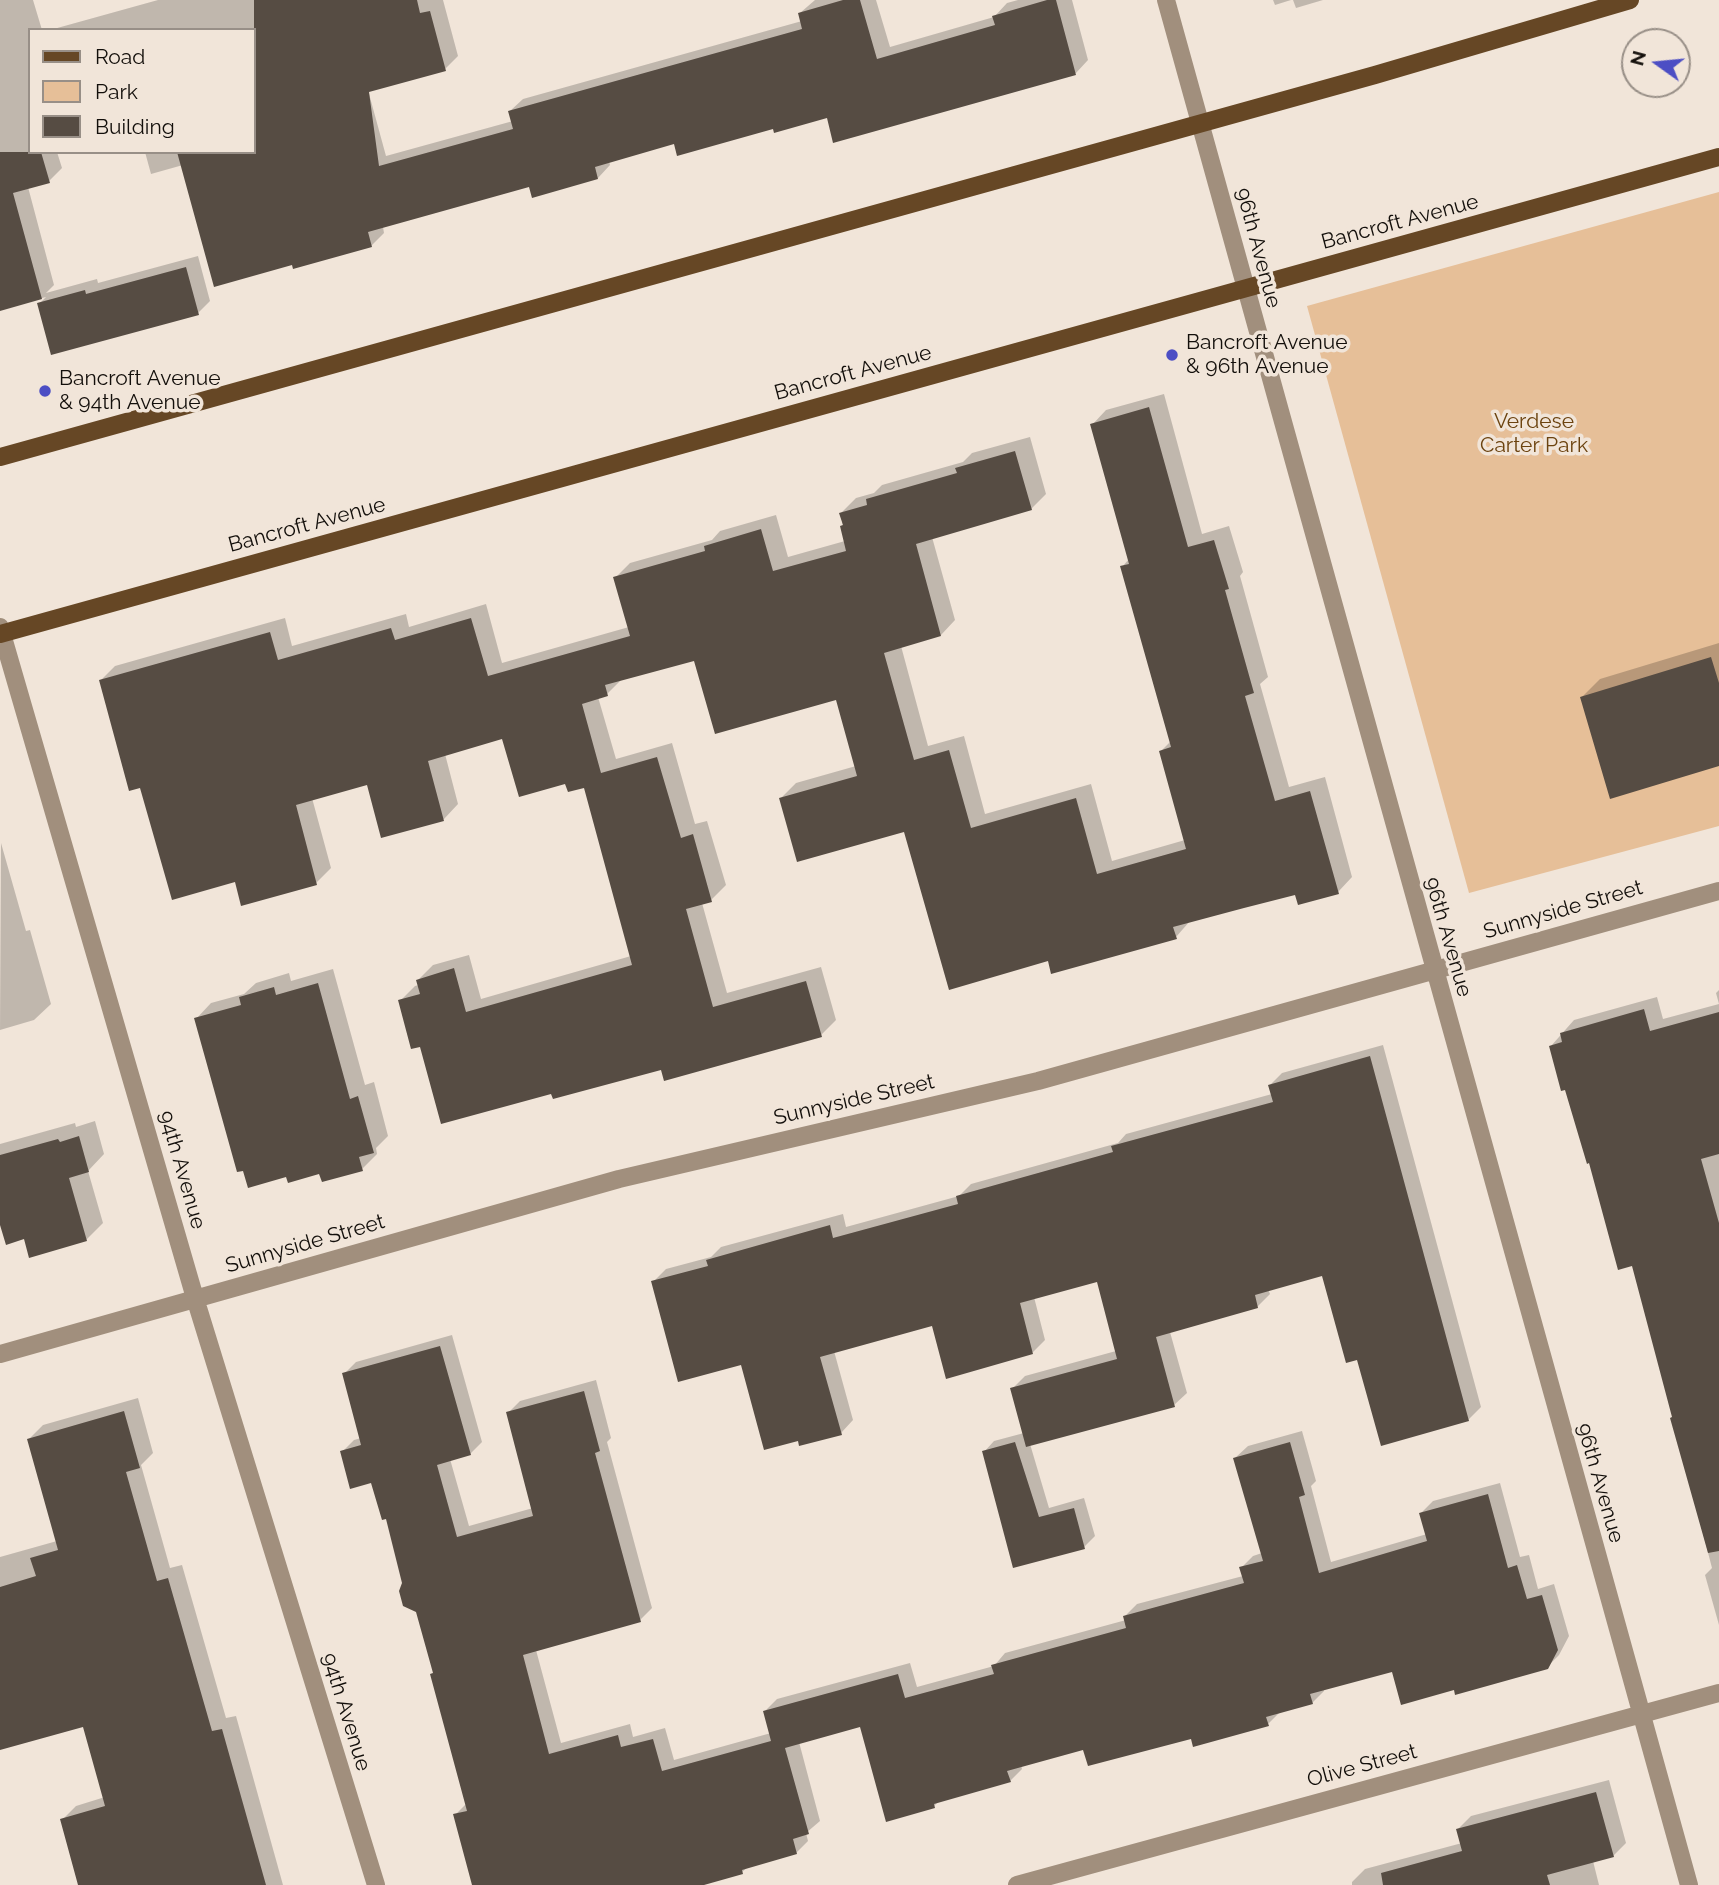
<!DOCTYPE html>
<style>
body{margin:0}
#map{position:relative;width:1719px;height:1885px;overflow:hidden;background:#f1e5d9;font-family:Raleway,sans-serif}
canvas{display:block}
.legend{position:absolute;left:28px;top:28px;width:228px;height:126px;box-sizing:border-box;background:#f1e5d9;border:2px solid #988f87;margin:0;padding:9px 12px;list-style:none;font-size:21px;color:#130f0b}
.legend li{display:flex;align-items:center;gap:14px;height:35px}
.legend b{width:35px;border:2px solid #988f87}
.north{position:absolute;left:1621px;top:28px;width:70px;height:70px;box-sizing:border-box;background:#f1e5d9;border:2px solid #988f87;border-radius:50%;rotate:285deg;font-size:19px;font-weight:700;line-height:28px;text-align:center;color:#130f0b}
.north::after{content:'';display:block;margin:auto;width:24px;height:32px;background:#4c4ec4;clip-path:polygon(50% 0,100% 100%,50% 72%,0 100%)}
</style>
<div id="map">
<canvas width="1719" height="1885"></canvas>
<ul class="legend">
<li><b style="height:9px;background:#664725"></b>Road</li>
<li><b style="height:19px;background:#e6bf98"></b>Park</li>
<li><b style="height:19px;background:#564c43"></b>Building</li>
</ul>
<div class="north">N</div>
</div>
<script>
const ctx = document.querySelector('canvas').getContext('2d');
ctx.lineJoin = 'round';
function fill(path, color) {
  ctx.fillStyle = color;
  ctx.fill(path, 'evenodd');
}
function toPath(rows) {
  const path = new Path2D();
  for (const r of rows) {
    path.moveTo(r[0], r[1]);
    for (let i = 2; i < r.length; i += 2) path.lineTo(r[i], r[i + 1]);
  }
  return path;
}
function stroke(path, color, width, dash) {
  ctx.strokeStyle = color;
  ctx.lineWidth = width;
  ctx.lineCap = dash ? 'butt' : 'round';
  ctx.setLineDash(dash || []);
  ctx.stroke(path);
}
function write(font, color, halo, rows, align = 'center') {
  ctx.font = font + ' Raleway,sans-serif';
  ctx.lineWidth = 7;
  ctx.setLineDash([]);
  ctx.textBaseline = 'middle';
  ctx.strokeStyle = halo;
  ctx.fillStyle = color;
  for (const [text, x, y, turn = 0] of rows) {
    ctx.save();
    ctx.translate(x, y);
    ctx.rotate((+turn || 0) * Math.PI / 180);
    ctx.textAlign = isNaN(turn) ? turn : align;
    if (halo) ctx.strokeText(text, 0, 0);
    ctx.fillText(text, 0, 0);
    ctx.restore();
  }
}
const green = toPath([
 [1719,192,1719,826,1469,893,1307,306]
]);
const shadow = toPath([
 [0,0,33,0,42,30,30,30,30,152,57,152,62,168,49,181,28,187,54,285,46,293,97,279,98,283,198,256,210,301,198,313,39,304,46,297,0,309],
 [158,0,443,0,458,56,445,69,368,90,386,156,513,121,510,111,523,99,802,21,800,13,815,0,876,0,890,47,994,17,1007,3,1018,0,1072,0,1088,60,1076,73,835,141,828,116,774,127,676,142,609,161,610,165,598,178,530,185,383,227,384,233,371,246,183,165,151,174,145,152,254,152,254,30,50,30],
 [1273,0,1291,0,1275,5],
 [1293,0,1323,0,1296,8],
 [1164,394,1202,534,1229,526,1243,572,1240,576,1268,677,1260,684,1289,787,1325,777,1352,877,1338,892,1297,893,1190,921,1176,937,1049,959,906,830,781,798,796,783,856,766,837,698,695,658,622,679,607,694,598,697,616,759,672,743,695,824,707,821,726,885,711,900,702,903,727,993,821,967,836,1020,821,1035,552,1091,421,1044,400,1001,415,986,419,985,418,980,433,965,469,955,481,999,631,956,585,786,567,782,503,737,445,754,458,804,444,819,383,836,368,783,312,798,331,868,316,883,236,880,141,786,100,681,115,666,285,618,292,646,406,614,409,627,486,604,502,663,629,627,615,578,630,563,712,540,720,531,776,515,788,557,845,541,841,513,856,498,874,493,882,485,963,462,972,453,1030,437,1046,494,1031,509,932,537,955,620,941,635,901,646,928,746,964,736,985,814,1091,784,1112,861,1185,840,1161,751,1171,741,1122,567,1129,559,1092,425,1106,410],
 [1719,643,1719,765,1582,697,1600,679],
 [1,843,26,931,30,930,51,1004,34,1020,0,1030],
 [333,969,365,1085,374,1082,388,1136,376,1148,377,1154,362,1169,320,1171,196,1019,211,1003,244,994,256,983,289,973,291,981],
 [1719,990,1719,1625,1705,1575,1712,1568,1633,1264,1591,1161,1551,1046,1574,1020,1657,997,1663,1019,1719,1004,1716,993],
 [1383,1045,1481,1407,1468,1420,1358,1358,1323,1274,1268,1289,1270,1294,1257,1307,1170,1332,1187,1393,1174,1405,1030,1444,1049,1508,1084,1498,1095,1536,1084,1547,1014,1566,984,1452,994,1441,1024,1433,1012,1389,1025,1376,1116,1351,1098,1280,1034,1297,1045,1340,1033,1352,933,1324,834,1351,853,1420,841,1433,742,1362,653,1282,666,1269,711,1257,721,1247,843,1214,846,1227,959,1196,971,1184,1118,1143,1126,1134,1272,1094,1270,1085,1282,1073],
 [95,1121,104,1154,88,1171,103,1223,86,1240,25,1237,0,1221,0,1144,75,1123,76,1127],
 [452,1335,482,1442,470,1454,450,1459,469,1526,533,1508,508,1413,520,1401,596,1380,611,1438,607,1442,652,1608,640,1620,536,1650,561,1743,630,1724,633,1737,665,1728,674,1760,771,1733,765,1711,777,1699,910,1663,917,1687,994,1666,1005,1653,1126,1620,1125,1616,1137,1604,1243,1576,1241,1568,1253,1556,1262,1553,1235,1458,1248,1446,1302,1431,1316,1481,1311,1486,1331,1562,1427,1534,1421,1513,1433,1501,1500,1483,1520,1557,1529,1555,1538,1589,1554,1584,1569,1636,1559,1655,1547,1667,1455,1688,1393,1669,1324,1688,1324,1691,1312,1703,1280,1712,1268,1724,1192,1737,1085,1747,1021,1765,1022,1769,1010,1781,940,1800,934,1806,861,1725,799,1742,820,1821,806,1833,808,1841,796,1853,748,1867,742,1872,698,1885,474,1885,455,1815,467,1803,418,1611,404,1583,388,1517,373,1481,342,1452,354,1440,361,1438,344,1374,356,1362],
 [138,1398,153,1453,141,1465,170,1568,182,1565,226,1718,236,1716,283,1885,80,1885,62,1820,76,1806,105,1797,84,1725,0,1748,0,1557,57,1541,29,1439,43,1425],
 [1609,1780,1626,1843,1613,1856,1593,1861,1599,1885,1352,1885,1352,1882,1365,1869,1462,1843,1458,1829,1471,1816]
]);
const building = toPath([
 [254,0,417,0,420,13,430,11,446,71,369,92,379,166,513,129,508,111,802,29,798,13,843,0,860,0,877,59,995,25,992,16,1047,0,1056,0,1076,75,833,143,827,118,774,133,773,129,677,156,674,144,595,167,598,179,532,198,529,187,368,232,372,247,293,269,292,265,214,287,177,152,254,152],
 [0,152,41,152,50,183,13,193,42,299,0,311],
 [186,267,199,315,51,355,37,303,85,290,86,294],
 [1149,407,1188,547,1214,540,1229,589,1225,590,1254,693,1245,696,1275,801,1310,791,1339,894,1298,905,1295,895,1244,908,1173,927,1177,939,1051,974,1048,961,949,990,904,832,797,862,779,798,857,776,836,700,715,734,694,661,605,685,608,696,582,704,601,773,657,757,681,838,693,834,712,902,686,909,713,1007,806,981,822,1037,664,1081,661,1070,553,1099,551,1094,441,1124,420,1047,411,1049,398,1000,420,994,416,980,454,968,466,1012,632,965,584,788,568,792,565,784,519,797,502,739,428,761,444,821,381,838,367,785,296,805,317,885,241,906,235,882,172,900,140,788,129,791,99,680,270,632,278,660,391,628,395,640,471,618,488,676,630,636,613,577,705,551,704,546,761,529,773,571,846,551,840,526,843,525,839,513,867,505,866,499,957,473,955,468,1015,451,1032,510,916,544,941,636,884,653,914,760,949,750,971,828,1076,798,1097,874,1186,849,1159,751,1171,747,1120,566,1129,564,1090,424],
 [1711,657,1719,683,1719,766,1610,799,1580,697],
 [318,983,350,1099,358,1096,374,1153,359,1157,363,1171,322,1182,319,1174,288,1183,286,1177,248,1188,243,1171,237,1172,194,1018,241,1005,239,997,274,987,276,995],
 [1644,1009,1650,1031,1719,1012,1719,1154,1701,1159,1719,1223,1719,1551,1708,1553,1670,1418,1672,1417,1632,1266,1618,1270,1589,1163,1587,1164,1565,1090,1561,1091,1549,1046,1562,1042,1560,1033],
 [1370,1056,1469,1421,1381,1446,1357,1360,1346,1363,1322,1276,1255,1295,1258,1308,1156,1337,1175,1407,1026,1447,1010,1388,1117,1359,1097,1282,1020,1303,1033,1354,946,1379,932,1326,820,1357,842,1435,799,1446,798,1441,764,1450,741,1365,678,1382,651,1281,708,1266,706,1260,830,1225,833,1238,958,1204,956,1196,1113,1152,1111,1146,1273,1102,1268,1085],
 [79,1136,89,1172,69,1178,87,1241,29,1258,24,1239,6,1245,0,1225,0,1155,58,1139,60,1142],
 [440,1346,471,1455,437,1465,457,1537,533,1516,506,1412,584,1391,600,1451,595,1453,641,1622,523,1655,549,1754,618,1735,621,1747,653,1739,662,1771,771,1741,763,1711,898,1674,905,1698,994,1674,991,1665,1126,1628,1123,1616,1244,1583,1239,1567,1263,1561,1233,1458,1290,1442,1305,1495,1299,1497,1319,1573,1427,1541,1419,1513,1488,1494,1508,1568,1517,1565,1527,1599,1542,1595,1558,1650,1548,1669,1455,1695,1454,1690,1401,1705,1392,1672,1310,1694,1313,1704,1266,1717,1269,1726,1193,1747,1191,1739,1088,1766,1083,1750,1007,1771,1011,1782,934,1804,935,1808,886,1822,860,1727,785,1748,809,1834,793,1839,797,1854,742,1870,743,1874,704,1885,472,1885,453,1814,467,1811,430,1674,433,1673,416,1612,403,1606,399,1591,402,1583,386,1519,382,1520,371,1483,350,1489,340,1451,361,1445,342,1373],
 [124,1411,140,1468,126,1472,157,1581,168,1578,212,1731,222,1729,266,1885,78,1885,60,1819,105,1806,83,1727,0,1750,0,1587,36,1576,30,1558,58,1550,27,1439],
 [1015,1442,1039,1517,1074,1508,1085,1549,1013,1568,982,1451],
 [1596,1792,1614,1857,1547,1875,1550,1885,1383,1885,1381,1873,1462,1851,1456,1829]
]);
const minor = toPath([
 [1166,0,1689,1885],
 [0,627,195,1298,376,1885],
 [0,1354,619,1179,1038,1081,1719,891],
 [1017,1885,1719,1693]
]);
const major = toPath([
 [0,457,1375,75,1630,0],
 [0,634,1719,157]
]);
const markers = [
 [1172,355,7,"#4c4ec4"],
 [45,391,7,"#4c4ec4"]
];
const streetNames = [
 ["Bancroft Avenue",1400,222,-15],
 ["96th Avenue",1258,248,75],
 ["Bancroft Avenue",853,373,-15],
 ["Bancroft Avenue",307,525,-15],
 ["Sunnyside Street",1563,910,-16],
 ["96th Avenue",1448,937,74],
 ["Sunnyside Street",854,1100,-13],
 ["94th Avenue",182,1170,74],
 ["Sunnyside Street",305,1244,-16],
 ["96th Avenue",1600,1483,74],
 ["94th Avenue",346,1712,73],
 ["Olive Street",1362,1766,-15]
];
const poiNames = [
 ["Bancroft Avenue",1186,343],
 ["& 96th Avenue",1186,367],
 ["Bancroft Avenue",59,379],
 ["& 94th Avenue",59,403]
];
const parkNames = [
 ["Verdese",1534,422],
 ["Carter Park",1534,446]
];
fill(green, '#e6bf98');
fill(shadow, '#0003');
fill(building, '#564c43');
stroke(minor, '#a18f7d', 18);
stroke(major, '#664725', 18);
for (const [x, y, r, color] of markers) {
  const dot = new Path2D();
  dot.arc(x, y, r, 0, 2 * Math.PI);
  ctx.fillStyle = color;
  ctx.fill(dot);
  stroke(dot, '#f1e5d9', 2.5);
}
write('21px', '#130f0b', '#f1e5d9', streetNames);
write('21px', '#130f0b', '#f1e5d9', poiNames, 'left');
write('21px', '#6c430f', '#f1e5d9', parkNames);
</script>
